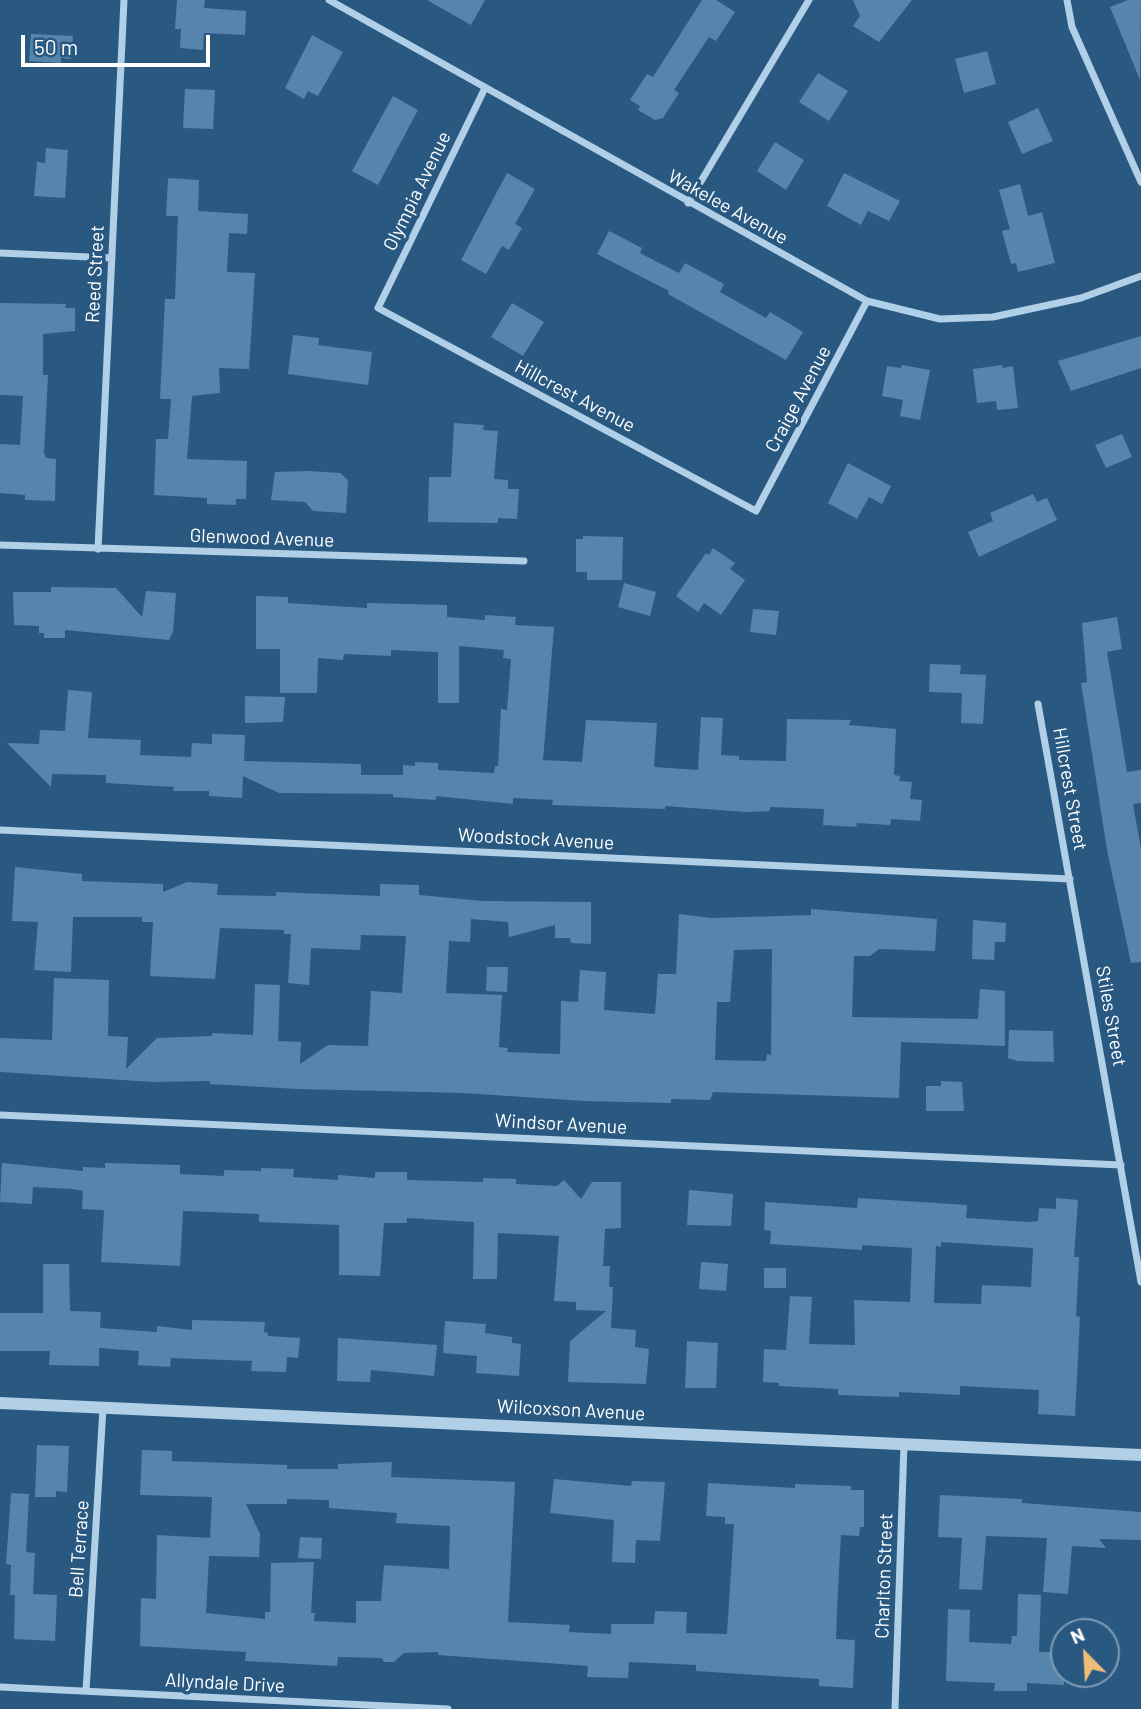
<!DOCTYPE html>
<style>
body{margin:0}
#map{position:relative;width:1141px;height:1709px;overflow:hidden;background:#295981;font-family:Barlow,sans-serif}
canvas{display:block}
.north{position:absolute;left:1050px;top:1618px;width:70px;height:70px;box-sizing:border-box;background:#295981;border:2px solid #7f9bb3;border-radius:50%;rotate:336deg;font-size:19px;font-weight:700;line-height:28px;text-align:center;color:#fff}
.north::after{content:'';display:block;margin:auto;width:24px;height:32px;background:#edbe78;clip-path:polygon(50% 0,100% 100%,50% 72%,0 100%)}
.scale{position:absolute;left:21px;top:35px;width:189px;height:32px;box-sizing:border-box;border:4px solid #fff;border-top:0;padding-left:9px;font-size:21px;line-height:24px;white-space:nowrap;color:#fff;-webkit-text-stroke:5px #295981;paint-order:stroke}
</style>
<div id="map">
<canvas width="1141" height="1709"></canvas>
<div class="north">N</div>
<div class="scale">50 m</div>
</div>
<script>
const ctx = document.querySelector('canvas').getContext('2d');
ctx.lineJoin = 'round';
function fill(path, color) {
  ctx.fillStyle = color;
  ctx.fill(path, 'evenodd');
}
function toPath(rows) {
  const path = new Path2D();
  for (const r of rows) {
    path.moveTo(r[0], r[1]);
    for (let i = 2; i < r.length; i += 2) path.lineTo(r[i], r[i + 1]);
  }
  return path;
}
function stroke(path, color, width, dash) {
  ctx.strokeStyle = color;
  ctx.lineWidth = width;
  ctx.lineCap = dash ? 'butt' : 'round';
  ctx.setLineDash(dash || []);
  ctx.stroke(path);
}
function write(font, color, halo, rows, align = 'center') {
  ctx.font = font + ' Barlow,sans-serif';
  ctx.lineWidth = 7;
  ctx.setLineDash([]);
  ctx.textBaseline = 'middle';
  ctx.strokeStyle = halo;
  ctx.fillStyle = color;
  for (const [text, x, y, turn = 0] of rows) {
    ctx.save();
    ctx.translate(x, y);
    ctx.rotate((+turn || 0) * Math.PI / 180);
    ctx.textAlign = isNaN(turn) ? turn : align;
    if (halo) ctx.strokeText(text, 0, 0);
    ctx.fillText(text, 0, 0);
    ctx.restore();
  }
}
const building = toPath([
 [177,0,205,0,204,8,246,11,245,35,204,33,203,50,180,48,181,29,175,29],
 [427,0,485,0,471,25],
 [702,0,716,0,735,12,716,41,709,37,674,90,679,93,663,118,655,120,638,110,640,106,630,100,647,74,653,77],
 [853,0,912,0,879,42,853,26,860,16],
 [1128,0,1141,0,1140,80,1110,7],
 [31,34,73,36,71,59,61,58,61,63,29,61],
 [312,35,343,52,318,96,308,91,304,99,285,88],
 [987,51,996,84,964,93,955,59],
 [818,73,848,91,829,121,799,102],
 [185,89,215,90,213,129,183,128],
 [393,96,418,110,378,185,352,171],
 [1038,108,1053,141,1022,154,1008,122],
 [775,142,804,160,786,190,757,171],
 [46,148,68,150,65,198,34,196,37,162,45,163],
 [507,173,535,189,515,224,522,228,509,250,502,246,486,274,461,260],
 [844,173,900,201,889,221,868,211,861,225,827,206],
 [168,178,199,180,198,211,248,214,247,234,229,233,227,272,255,273,249,369,219,368,220,393,192,396,187,459,247,461,246,499,236,499,236,505,207,504,207,498,154,495,156,439,168,439,171,399,160,399,165,299,175,299,178,216,166,216],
 [1020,184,1028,216,1042,212,1055,263,1018,272,1016,263,1011,264,1002,231,1010,229,999,190],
 [609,231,642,248,640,253,679,273,685,263,724,284,720,292,766,318,770,312,803,332,786,360,668,294,669,291,597,254],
 [0,303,66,304,65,308,75,308,75,331,43,334,43,375,48,375,44,453,46,458,56,459,55,501,25,500,25,495,0,493,0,444,20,445,23,396,0,395],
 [512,303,544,322,523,356,491,337],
 [293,335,319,338,318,345,372,352,368,385,288,374],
 [1141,336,1141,368,1071,391,1058,361],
 [902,365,930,370,920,420,900,416,903,400,882,396,887,366,901,368],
 [1002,365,1003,368,1013,366,1018,408,997,410,996,401,977,403,973,369],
 [454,423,484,425,483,430,498,431,494,479,508,480,508,489,519,489,517,519,498,518,498,523,428,522,429,477,451,477],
 [1122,434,1132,457,1106,468,1095,445],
 [848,463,891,486,882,504,869,497,857,519,828,503],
 [308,471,340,473,348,480,346,513,313,511,305,502,271,500,275,472],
 [1033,494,1037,502,1047,498,1057,520,979,557,968,532,993,521,990,513],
 [583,536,623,537,622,580,587,580,587,572,576,572,576,539,583,539],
 [713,548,735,563,730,569,745,580,721,615,704,603,698,612,676,596,706,553,709,555],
 [624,583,656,592,650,616,618,607],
 [51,587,116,588,142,617,146,591,176,593,173,632,169,640,65,630,65,638,44,638,44,633,39,633,39,626,14,625,13,592,51,592],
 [256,596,288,597,288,603,367,608,367,603,447,605,447,617,485,620,485,615,516,617,515,625,554,627,543,760,582,762,586,720,657,723,654,767,698,770,701,717,723,718,721,755,739,756,739,760,786,761,787,719,851,720,849,725,896,729,894,775,900,776,899,781,912,782,910,799,922,800,920,821,891,819,890,825,857,823,856,827,823,825,824,809,770,807,770,811,746,812,665,806,665,809,552,805,553,800,513,798,513,804,436,796,436,800,393,797,393,794,279,793,243,776,242,798,209,796,209,791,173,791,174,787,106,783,106,775,52,774,51,787,7,743,39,744,40,730,65,731,68,690,92,692,88,738,141,740,140,755,191,757,192,743,212,744,212,734,245,735,244,761,361,764,361,775,403,775,403,765,415,766,415,762,438,763,438,770,494,773,495,766,498,766,501,709,507,710,511,659,503,658,504,650,459,646,459,703,438,703,438,652,391,650,391,656,344,654,343,660,318,658,317,693,280,693,280,649,256,649],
 [753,609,779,611,776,635,750,632],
 [1117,617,1122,649,1107,652,1127,772,1141,770,1141,803,1133,804,1141,849,1141,962,1131,963,1107,850,1081,683,1087,682,1082,623],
 [930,664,961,665,960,674,986,675,983,724,961,723,962,693,929,692],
 [245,696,285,697,283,722,245,723],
 [15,867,82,874,82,881,163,884,163,892,187,882,218,884,217,895,276,896,276,892,380,896,380,884,419,885,419,895,483,901,591,902,591,944,571,943,570,938,555,938,555,925,509,937,508,922,471,919,470,942,449,941,446,993,502,995,499,1047,508,1048,507,1052,560,1054,561,1001,578,1002,580,970,606,972,604,1010,655,1014,658,974,676,974,679,914,711,918,782,916,811,915,811,909,937,919,935,951,879,949,870,956,854,956,852,1017,978,1019,980,989,1005,991,1005,1046,901,1042,899,1098,713,1092,710,1100,671,1099,671,1103,584,1101,464,1093,298,1089,210,1084,210,1081,153,1082,0,1072,0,1038,52,1040,54,978,109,980,108,1036,128,1037,126,1069,157,1038,212,1036,212,1033,253,1035,255,984,280,985,278,1041,301,1042,300,1064,328,1045,368,1046,371,991,402,993,406,936,361,935,360,950,311,948,309,985,288,983,291,934,284,934,284,930,220,928,215,979,150,976,153,922,142,922,142,917,73,917,71,972,34,970,38,922,12,921],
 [772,949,771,1055,767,1054,766,1061,715,1060,717,1002,730,1002,734,950],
 [973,920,1006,923,1005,942,995,942,994,960,972,959],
 [487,967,508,967,507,992,486,991],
 [1009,1030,1053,1031,1054,1062,1017,1061,1008,1058],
 [941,1081,962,1082,964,1111,926,1111,926,1086,941,1086],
 [2,1163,83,1171,83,1167,105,1168,105,1163,180,1165,180,1174,224,1176,224,1170,261,1171,261,1168,294,1169,293,1177,338,1180,338,1175,375,1178,375,1172,407,1172,407,1180,483,1182,483,1178,516,1179,516,1184,557,1186,564,1180,581,1199,592,1182,621,1182,621,1228,605,1229,603,1266,610,1266,609,1287,613,1287,611,1328,636,1330,635,1347,649,1349,646,1384,568,1382,570,1341,606,1311,576,1310,576,1302,554,1301,559,1236,498,1233,497,1279,473,1279,474,1222,407,1218,407,1223,384,1223,380,1276,339,1275,339,1225,259,1222,259,1214,183,1211,180,1266,101,1262,104,1210,82,1209,83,1191,73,1189,33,1187,32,1204,0,1202],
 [689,1190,733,1194,731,1226,687,1225],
 [858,1198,967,1205,966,1218,1031,1222,1038,1221,1039,1208,1056,1209,1056,1198,1078,1200,1074,1257,1079,1257,1076,1316,1080,1317,1075,1416,1038,1414,1039,1390,960,1386,960,1395,899,1392,899,1397,838,1395,838,1389,779,1386,779,1383,763,1382,764,1349,786,1350,790,1296,812,1297,809,1344,855,1345,854,1300,910,1302,912,1248,862,1245,862,1250,770,1244,771,1231,764,1230,765,1202,857,1208],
 [941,1242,1033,1248,1031,1287,982,1285,981,1304,934,1303,936,1246,941,1247],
 [701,1262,728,1264,726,1291,699,1289],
 [43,1264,69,1264,70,1311,101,1312,100,1328,157,1332,157,1326,192,1330,192,1320,265,1322,264,1332,268,1333,268,1336,300,1338,298,1358,287,1357,286,1372,283,1372,251,1371,252,1361,171,1358,170,1367,138,1365,139,1351,99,1348,99,1366,49,1365,50,1351,0,1351,0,1313,43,1313],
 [764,1268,786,1268,786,1288,764,1288],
 [445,1321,486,1324,485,1333,512,1337,512,1343,521,1344,519,1376,476,1373,477,1356,443,1353],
 [338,1338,437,1345,434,1376,371,1370,370,1382,337,1381],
 [687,1341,718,1343,716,1388,685,1388],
 [37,1445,69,1446,67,1492,56,1491,56,1497,35,1497],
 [142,1450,172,1451,172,1461,287,1465,287,1469,338,1469,338,1464,392,1462,391,1477,515,1482,508,1622,570,1625,569,1632,611,1634,611,1624,654,1624,655,1611,687,1612,686,1633,727,1634,734,1524,725,1524,725,1517,706,1516,708,1483,795,1488,795,1484,851,1486,851,1490,864,1490,864,1527,860,1527,859,1536,841,1535,838,1588,836,1639,855,1640,853,1688,819,1686,819,1679,696,1671,696,1665,629,1662,628,1678,587,1677,588,1666,438,1655,438,1652,404,1653,394,1662,384,1662,382,1658,338,1657,337,1666,245,1661,246,1652,140,1646,141,1598,156,1599,157,1535,210,1538,212,1497,140,1495],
 [287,1499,329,1500,329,1508,397,1513,396,1523,450,1526,449,1569,384,1565,381,1601,356,1601,356,1623,314,1621,315,1613,311,1613,314,1562,271,1563,270,1612,265,1612,265,1619,206,1613,209,1556,259,1557,260,1534,246,1504,287,1504],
 [554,1479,631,1486,632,1481,665,1482,660,1541,636,1540,635,1563,612,1562,614,1520,550,1513],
 [11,1493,29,1494,26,1552,35,1553,33,1594,57,1595,55,1641,14,1639,15,1595,10,1595,11,1565,6,1564],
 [940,1495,1022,1499,1022,1503,1141,1512,1141,1540,1099,1539,1106,1548,1072,1546,1068,1594,1043,1592,1047,1538,986,1536,982,1590,959,1589,962,1538,938,1537],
 [300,1537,322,1538,321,1559,298,1558],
 [1018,1594,1041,1595,1039,1652,1064,1652,1064,1685,1027,1683,1027,1691,994,1691,995,1683,946,1681,948,1609,970,1610,969,1642,1011,1644,1012,1636,1017,1636]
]);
const minor = toPath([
 [329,0,867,301,940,319,993,317,1081,298,1141,276],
 [1067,0,1072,27,1141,182],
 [485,88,378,308,756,511,867,301],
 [688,203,809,0],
 [0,253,112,258],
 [0,545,524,561],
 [98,549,124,0],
 [1038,704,1141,1282],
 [0,830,1070,879],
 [0,1115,1121,1165],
 [0,1687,448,1709],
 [86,1691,103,1408],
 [895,1709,904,1444]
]);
const tertiary = toPath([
 [0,1403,1141,1455]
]);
const streetNames = [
 ["Olympia Avenue",417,191,-64],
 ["Wakelee Avenue",728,207,29],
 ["Reed Street",95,274,-87],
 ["Hillcrest Avenue",575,396,28],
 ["Craige Avenue",798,399,-62],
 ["Glenwood Avenue",262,538,2],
 ["Hillcrest Street",1070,789,80],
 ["Woodstock Avenue",536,839,3],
 ["Stiles Street",1111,1016,80],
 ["Windsor Avenue",561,1124,3],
 ["Wilcoxson Avenue",571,1410,3],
 ["Bell Terrace",79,1549,-86],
 ["Charlton Street",884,1576,-88],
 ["Allyndale Drive",225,1683,3]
];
fill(building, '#5585ac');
stroke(minor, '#b1cfe6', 7);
stroke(tertiary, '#b1cfe6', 12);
write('19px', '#fff', '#295981', streetNames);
</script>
